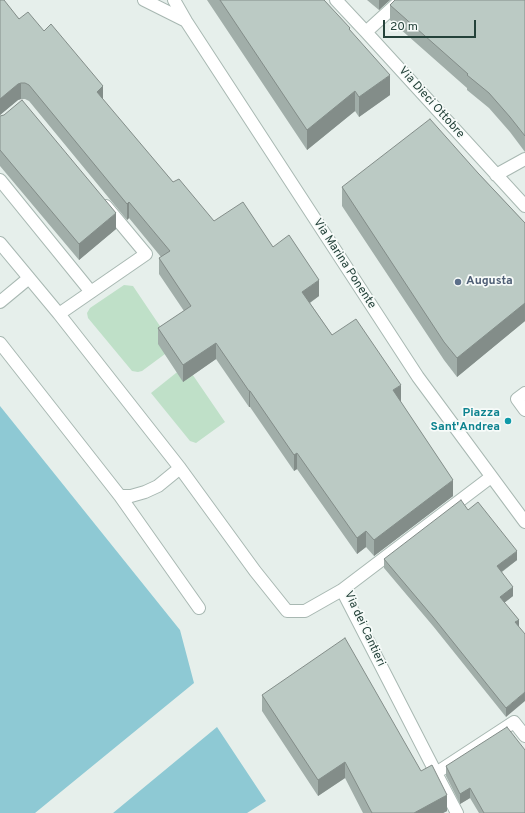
<!DOCTYPE html>
<style>
body{margin:0}
#map{position:relative;width:525px;height:813px;overflow:hidden;background:#e6efeb;font-family:Overpass,sans-serif}
canvas{display:block}
.scale{position:absolute;left:383px;top:20px;width:93px;height:18px;box-sizing:border-box;border:2px solid #24423a;border-top:0;padding-left:5px;font-size:12px;line-height:14px;white-space:nowrap;color:#24423a;-webkit-text-stroke:3px #f7fbf9;paint-order:stroke}
</style>
<div id="map">
<canvas width="525" height="813"></canvas>
<div class="scale">20 m</div>
</div>
<script>
const ctx = document.querySelector('canvas').getContext('2d');
ctx.lineJoin = 'round';
function fill(path, color) {
  ctx.fillStyle = color;
  ctx.fill(path, 'evenodd');
}
function toPath(rows) {
  const path = new Path2D();
  for (const r of rows) {
    path.moveTo(r[0], r[1]);
    for (let i = 2; i < r.length; i += 2) path.lineTo(r[i], r[i + 1]);
  }
  return path;
}
function stroke(path, color, width, dash) {
  ctx.strokeStyle = color;
  ctx.lineWidth = width;
  ctx.lineCap = dash ? 'butt' : 'round';
  ctx.setLineDash(dash || []);
  ctx.stroke(path);
}
function write(font, color, halo, rows, align = 'center') {
  ctx.font = font + ' Overpass,sans-serif';
  ctx.lineWidth = 3.5;
  ctx.setLineDash([]);
  ctx.textBaseline = 'middle';
  ctx.strokeStyle = halo;
  ctx.fillStyle = color;
  for (const [text, x, y, turn = 0] of rows) {
    ctx.save();
    ctx.translate(x, y);
    ctx.rotate((+turn || 0) * Math.PI / 180);
    ctx.textAlign = isNaN(turn) ? turn : align;
    if (halo) ctx.strokeText(text, 0, 0);
    ctx.fillText(text, 0, 0);
    ctx.restore();
  }
}
const green = toPath([
 [124,285,133,286,168,338,169,344,165,354,142,371,138,372,132,371,88,318,87,313,90,308],
 [186,365,225,422,196,443,190,441,151,393]
]);
const water = toPath([
 [0,406,180,630,194,683,35,813,0,813],
 [217,727,266,801,247,813,113,813]
]);
const minor = toPath([
 [144,0,186,21],
 [174,0,186,21,418,377,525,522],
 [336,0,366,32,525,206],
 [366,32,401,0],
 [496,175,525,159],
 [0,180,91,292],
 [0,243,59,314,180,468,255,571,287,611,305,611,342,590],
 [0,302,29,278],
 [59,314,146,254,106,206],
 [0,343,120,496,131,496,145,492,158,486,180,468],
 [525,393,517,399,525,410],
 [120,496,199,608],
 [436,773,514,722,525,736],
 [457,813,436,773,342,590,491,477]
]);
const wall = toPath([
 [0,0,103,100,173,182,214,221,273,247,319,296,310,303,332,335,401,401,400,402,453,496,374,556,366,547,357,554,297,469,294,471,250,407,249,407,216,359,183,382,158,344,158,328,184,311,159,274,159,258,161,257,129,218,127,220,29,101,25,99,21,99,18,100,0,115],
 [207,0,324,0,350,30,390,95,359,117,355,111,307,150],
 [367,0,390,0,379,10],
 [525,0,525,152,510,132,489,108,467,90,467,88,390,20,390,5],
 [0,116,116,229,79,260,0,166],
 [478,173,525,223,525,321,457,377,444,360,342,206,342,187],
 [384,559,517,560,502,572,513,596,504,603,519,620,506,717,433,626,384,568],
 [262,695,421,771,447,811,443,813,363,813,345,778,318,796,262,711],
 [446,766,525,813,479,813,470,798,460,804,446,776]
]);
const shadedWall = toPath([
 [379,0,390,0,379,10],
 [390,75,390,95,359,117,359,97],
 [21,83,21,99,18,100,0,115,0,99,18,84],
 [103,86,103,102,97,92],
 [355,91,355,111,307,150,307,130],
 [129,202,129,218,127,220,127,204],
 [116,213,116,229,79,260,79,244],
 [319,280,319,296,302,308,302,292],
 [525,303,525,321,457,377,457,358],
 [216,343,216,359,183,382,183,365],
 [401,385,401,401,393,407,393,390],
 [249,391,250,391,250,407,249,407],
 [297,453,297,469,294,471,294,455],
 [453,480,453,496,374,556,374,540],
 [366,531,366,547,357,554,357,538],
 [517,551,517,560,497,575,497,566],
 [513,587,513,596,500,606,500,597],
 [519,620,519,629,515,622],
 [525,692,525,701,506,717,506,708],
 [345,762,345,778,318,796,318,780],
 [470,788,470,798,460,804,460,794],
 [447,795,447,811,443,813,414,813]
]);
const building = toPath([
 [0,0,4,0,19,19,28,12,44,31,51,24,103,86,97,92,173,182,179,179,214,221,243,202,273,247,289,235,319,280,302,292,332,335,356,319,401,385,393,390,453,480,374,540,366,531,357,538,297,453,294,455,250,391,249,391,216,343,183,365,158,328,191,306,159,258,170,251,129,202,127,204,29,85,25,83,21,83,18,84,0,99,0,0],
 [220,0,324,0,350,28,349,29,390,75,359,97,355,91,307,130,220,0],
 [395,0,525,0,525,136,510,117,489,93,467,75,468,74,390,5,395,0],
 [22,100,116,213,79,244,0,150,0,116,4,115,22,100],
 [430,119,478,173,525,223,525,303,457,358,444,342,342,187,430,119],
 [461,500,468,510,478,502,517,551,497,566,513,587,500,597,519,620,515,622,525,634,525,692,506,708,433,617,384,559,461,500],
 [345,638,421,771,432,765,447,795,414,813,372,813,345,762,318,780,262,695,345,638],
 [507,727,525,750,525,813,484,813,470,788,460,794,446,766,507,727]
]);
const markers = [
 [458,282,4,"#5c6f8a"],
 [508,421,4,"#0f9aa8"]
];
const streetNames = [
 ["Via Dieci Ottobre",431,103,48],
 ["Via Marina Ponente",344,264,57],
 ["Via dei Cantieri",364,629,65]
];
const serviceNames = [
 ["Augusta",466,282]
];
const cultureNames = [
 ["Piazza",500,414],
 ["Sant'Andrea",500,428]
];
fill(green, '#bfe0c8');
fill(water, '#8ec9d4');
stroke(minor, '#a8b8b2', 14);
stroke(minor, '#fff', 12);
fill(wall, '#a1aea9');
fill(shadedWall, '#838d89');
fill(building, '#bbcac4');
stroke(building, '#838d89', 1);
for (const [x, y, r, color] of markers) {
  const dot = new Path2D();
  dot.arc(x, y, r, 0, 2 * Math.PI);
  ctx.fillStyle = color;
  ctx.fill(dot);
  stroke(dot, '#f7fbf9', 1.5);
}
write('12px', '#24423a', '#f7fbf9', streetNames);
write('bold 12px', '#4e5e75', '#f7fbf9', serviceNames, 'left');
write('bold 12px', '#0d838f', '#f7fbf9', cultureNames, 'right');
</script>
